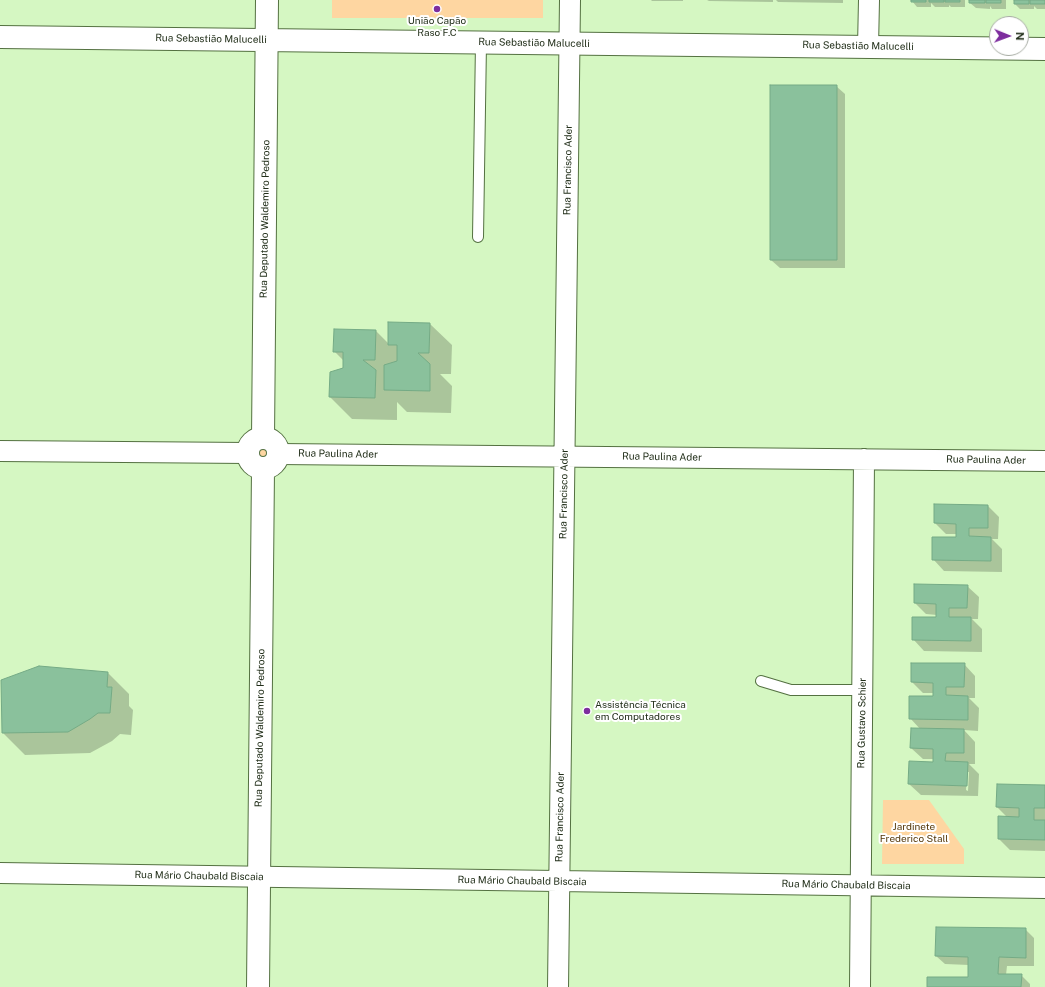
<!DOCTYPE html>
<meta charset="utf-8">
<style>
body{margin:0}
#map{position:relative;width:1045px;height:987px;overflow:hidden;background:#d5f7c2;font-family:"Public Sans",sans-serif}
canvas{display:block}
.north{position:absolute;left:989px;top:16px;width:40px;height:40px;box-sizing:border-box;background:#fff;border:1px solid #a7aca3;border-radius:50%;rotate:91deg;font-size:11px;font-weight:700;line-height:16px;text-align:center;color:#222f1a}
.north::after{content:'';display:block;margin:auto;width:14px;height:18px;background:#7d2d9e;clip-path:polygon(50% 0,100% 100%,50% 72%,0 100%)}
</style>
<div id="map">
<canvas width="1045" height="987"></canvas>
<div class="north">N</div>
</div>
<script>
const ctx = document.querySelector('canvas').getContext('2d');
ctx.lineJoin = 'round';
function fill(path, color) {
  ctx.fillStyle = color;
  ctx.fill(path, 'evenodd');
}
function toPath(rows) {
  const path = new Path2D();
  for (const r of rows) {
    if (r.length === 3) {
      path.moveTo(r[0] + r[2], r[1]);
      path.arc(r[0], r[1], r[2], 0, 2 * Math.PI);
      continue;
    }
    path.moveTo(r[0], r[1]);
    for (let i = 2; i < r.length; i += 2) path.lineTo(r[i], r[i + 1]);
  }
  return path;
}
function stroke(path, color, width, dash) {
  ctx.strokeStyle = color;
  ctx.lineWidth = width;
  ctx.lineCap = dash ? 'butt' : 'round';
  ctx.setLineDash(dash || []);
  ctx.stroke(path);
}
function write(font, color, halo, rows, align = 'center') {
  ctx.font = font + ' "Public Sans",sans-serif';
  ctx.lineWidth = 4;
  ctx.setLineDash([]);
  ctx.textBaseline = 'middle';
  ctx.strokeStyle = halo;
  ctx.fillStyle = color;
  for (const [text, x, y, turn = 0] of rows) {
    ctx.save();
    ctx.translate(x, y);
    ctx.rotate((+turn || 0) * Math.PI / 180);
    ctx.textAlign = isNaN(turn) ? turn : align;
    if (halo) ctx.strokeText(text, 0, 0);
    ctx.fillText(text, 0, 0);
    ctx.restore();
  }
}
const green = toPath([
 [332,0,543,0,543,18,332,18],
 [258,443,270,445,273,448,272,460,270,463,258,464,252,458,253,449,255,446],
 [883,800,929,800,964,849,964,864,882,864]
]);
const shadow = toPath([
 [651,0,683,0,683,1,652,1],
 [707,0,773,0,773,2,709,1],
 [776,0,843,0,843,3,778,2],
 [912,0,965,0,965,7,951,7,949,5,949,7,935,7,931,3,931,7,917,7,912,1],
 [970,0,1006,0,1006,9,992,9,990,6,990,9,976,8,970,3],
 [1015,0,1045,0,1045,9,1037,9,1034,6,1034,9,1020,9,1015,4],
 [836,86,845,94,845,268,780,268,771,260],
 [430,324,452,345,451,374,440,374,452,386,451,413,407,412,397,402,397,420,352,419,330,397,344,368,344,361,334,351,375,330,389,344],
 [988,506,999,517,998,539,992,539,1002,549,1002,572,944,571,933,559,957,538,957,534,946,534,935,523],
 [915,585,967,586,979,597,978,619,972,619,982,629,982,652,924,651,913,639,937,618,937,615,926,614,915,603],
 [964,664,975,676,975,698,969,698,979,708,978,731,964,730,975,742,975,764,969,764,979,774,978,796,921,795,909,784,910,762,934,763,934,759,923,759,911,748,921,730,910,718,934,697,934,693,923,693,912,682],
 [967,772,969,772,968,791,966,790],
 [108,673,129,694,129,706,133,710,131,735,120,734,112,741,90,753,25,755,3,733],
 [1045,786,1045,851,1010,850,999,839,1008,818,997,807],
 [1025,929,1034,938,1034,966,1007,966,1006,975,1021,975,1030,984,1030,987,928,987,969,978,969,965,945,964,936,956]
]);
const building = toPath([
 [911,0,926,0,926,2,911,2,911,0],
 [929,0,944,0,944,2,929,2,929,0],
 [945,0,960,0,960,2,945,2,945,0],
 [969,0,985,0,985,3,969,3,969,0],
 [986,0,1001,0,1001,3,986,3,986,0],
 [1014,0,1029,0,1029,4,1014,4,1014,0],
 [1030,0,1045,0,1045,4,1030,4,1030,0],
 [770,85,837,85,837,260,770,260,770,85],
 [388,322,430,323,429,353,418,353,430,364,430,391,384,390,384,365,397,361,397,345,388,345,388,322],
 [334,329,376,330,375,360,363,360,376,370,375,398,329,397,330,372,343,368,343,352,333,352,334,329],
 [934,504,988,505,988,528,969,528,969,536,991,537,991,561,932,560,932,537,956,537,956,524,934,523,934,504],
 [914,584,968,585,967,608,949,608,949,617,971,617,971,641,912,640,912,617,936,617,936,604,914,603,914,584],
 [911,663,965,663,964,687,946,687,946,695,968,696,968,720,909,719,909,696,933,696,933,683,911,682,911,663],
 [39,666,108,672,107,687,112,687,110,713,98,713,90,719,68,732,2,733,1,680,39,666],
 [911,728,964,729,964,753,946,753,945,761,968,762,967,786,908,784,909,761,933,762,933,749,910,748,911,728],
 [997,784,1045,785,1045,808,1034,808,1034,820,1045,820,1045,840,998,839,998,816,1019,817,1019,808,996,807,997,784],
 [936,927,1026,928,1026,958,999,957,998,974,1022,974,1021,987,927,987,927,977,968,977,968,957,935,956,936,927]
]);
const service = toPath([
 [478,237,481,43],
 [761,681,791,690,862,690]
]);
const minor = toPath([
 [868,47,869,0],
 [0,451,248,453],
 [278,454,1045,461],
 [0,873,1045,888],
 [558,987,570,0],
 [860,987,864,459]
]);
const tertiary = toPath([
 [0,37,1045,49],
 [263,453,15],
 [263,438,267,0],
 [258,987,263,469]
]);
const markers = [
 [437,9,4,"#7d2d9e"],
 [587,711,4,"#7d2d9e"]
];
const poiNames = [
 ["União Capão",437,21],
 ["Raso F.C",437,33],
 ["Assistência Técnica",595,705,"left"],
 ["em Computadores",595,717,"left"]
];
const streetNames = [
 ["Rua Sebastião Malucelli",211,39,1],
 ["Rua Sebastião Malucelli",534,43,1],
 ["Rua Sebastião Malucelli",858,46,1],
 ["Rua Francisco Ader",568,170,-89],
 ["Rua Deputado Waldemiro Pedroso",265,219,-89],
 ["Rua Paulina Ader",338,454,1],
 ["Rua Paulina Ader",662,457,1],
 ["Rua Paulina Ader",986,460,1],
 ["Rua Francisco Ader",564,494,-89],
 ["Rua Gustavo Schier",862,723,-89],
 ["Rua Deputado Waldemiro Pedroso",260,728,-89],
 ["Rua Francisco Ader",560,817,-89],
 ["Rua Mário Chaubald Biscaia",199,876,1],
 ["Rua Mário Chaubald Biscaia",522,881,1],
 ["Rua Mário Chaubald Biscaia",846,885,1]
];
const parkNames = [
 ["Jardinete",914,827],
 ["Frederico Stall",914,839]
];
fill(green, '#fed6a1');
fill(shadow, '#0003');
fill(building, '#8ac19c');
stroke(building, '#74aa85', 1);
stroke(service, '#547141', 12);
stroke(minor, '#547141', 22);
stroke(tertiary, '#547141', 24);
stroke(service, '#fff', 10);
stroke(minor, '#fff', 20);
stroke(tertiary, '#fff', 22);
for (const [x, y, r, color] of markers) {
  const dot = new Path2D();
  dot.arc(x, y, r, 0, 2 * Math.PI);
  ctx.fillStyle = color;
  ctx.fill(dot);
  stroke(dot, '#fff', 1.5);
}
write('10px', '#222f1a', '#fff', poiNames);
write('10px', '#222f1a', '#fff', streetNames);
write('10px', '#55390b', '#fff', parkNames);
</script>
